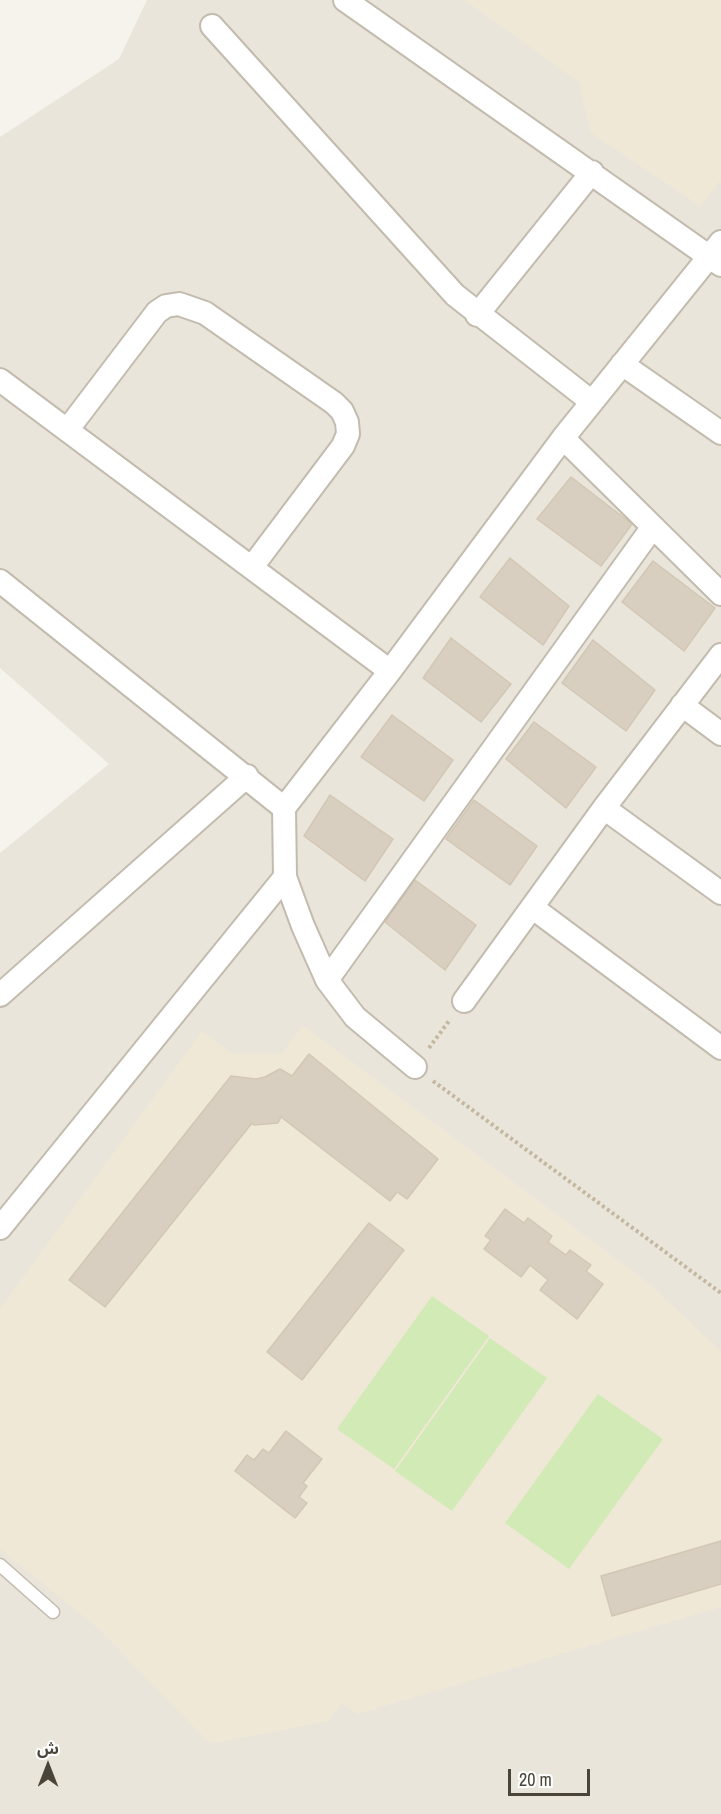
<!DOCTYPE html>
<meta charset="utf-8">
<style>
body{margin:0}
#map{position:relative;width:721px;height:1814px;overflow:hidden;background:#f6f3ec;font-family:"Archivo Narrow","Noto Sans Arabic",sans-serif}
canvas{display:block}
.north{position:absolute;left:18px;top:1736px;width:60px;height:60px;-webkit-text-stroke:4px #fff;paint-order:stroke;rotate:0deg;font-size:16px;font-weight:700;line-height:24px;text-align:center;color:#4b4439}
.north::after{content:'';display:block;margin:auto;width:21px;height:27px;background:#4b4439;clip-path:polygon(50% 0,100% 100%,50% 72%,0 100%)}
.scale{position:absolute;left:508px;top:1769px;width:82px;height:27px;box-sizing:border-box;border:3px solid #4b4439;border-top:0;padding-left:8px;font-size:18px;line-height:21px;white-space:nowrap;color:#4b4439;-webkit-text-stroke:4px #fff;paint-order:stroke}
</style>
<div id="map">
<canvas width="721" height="1814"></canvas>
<div class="north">ش</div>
<div class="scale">20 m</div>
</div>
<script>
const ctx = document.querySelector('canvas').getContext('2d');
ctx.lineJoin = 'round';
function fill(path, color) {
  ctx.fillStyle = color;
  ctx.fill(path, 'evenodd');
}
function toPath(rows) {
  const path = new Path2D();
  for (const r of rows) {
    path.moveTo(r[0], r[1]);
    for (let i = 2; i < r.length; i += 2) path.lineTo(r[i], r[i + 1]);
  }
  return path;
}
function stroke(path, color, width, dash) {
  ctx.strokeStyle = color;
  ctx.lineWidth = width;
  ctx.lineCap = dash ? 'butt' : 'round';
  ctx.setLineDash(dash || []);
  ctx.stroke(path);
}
const residential = toPath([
 [147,0,721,0,721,1814,0,1814,0,853,109,764,0,668,0,137,119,59]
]);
const education = toPath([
 [464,0,721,0,721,180,700,206,591,133,579,82],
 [303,1025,650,1284,721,1351,721,1607,357,1714,342,1703,328,1721,210,1744,99,1629,0,1549,0,1309,202,1031,233,1054,282,1053]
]);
const green = toPath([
 [432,1296,489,1336,394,1469,337,1429],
 [490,1338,547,1378,452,1511,395,1471],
 [598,1394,663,1439,569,1569,505,1523]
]);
const building = toPath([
 [571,477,632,524,601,566,537,519,571,477],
 [510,558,569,606,543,645,480,597,510,558],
 [653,561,715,608,684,651,622,602,653,561],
 [451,638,511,684,481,722,423,678,451,638],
 [593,640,655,690,626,731,562,683,593,640],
 [392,715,453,760,424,801,361,757,392,715],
 [534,722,596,767,566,808,506,759,534,722],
 [330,795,393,839,365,881,304,836,330,795],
 [474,800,537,846,510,885,446,839,474,800],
 [415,880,476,925,445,970,385,922,415,880],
 [309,1054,438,1159,407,1199,397,1192,390,1201,281,1117,278,1123,254,1125,252,1123,105,1307,69,1280,231,1076,256,1079,265,1077,280,1069,292,1076,309,1054],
 [505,1209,524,1223,528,1218,552,1236,548,1242,566,1255,570,1250,591,1265,586,1271,603,1284,577,1319,540,1290,548,1280,530,1265,521,1277,484,1249,491,1240,485,1236,505,1209],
 [369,1223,404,1250,302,1380,267,1352,369,1223],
 [286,1431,322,1459,303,1483,307,1486,299,1497,307,1503,295,1518,235,1471,247,1455,254,1460,263,1449,269,1453,286,1431],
 [721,1541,721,1584,612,1616,601,1576,721,1541]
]);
const path = toPath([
 [429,1048,449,1021],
 [433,1081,721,1293]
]);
const lane = toPath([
 [0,1565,53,1612]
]);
const street = toPath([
 [345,0,721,265],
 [212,26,455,295,592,402],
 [477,315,592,172],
 [622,364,721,433],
 [0,380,390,671],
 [68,429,157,312,166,306,179,304,205,313,334,403,342,411,347,422,348,434,343,446,252,567],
 [563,438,721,594],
 [0,581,284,808],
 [682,705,721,734],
 [604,808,721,893],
 [533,908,721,1048],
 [327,980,652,528],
 [0,995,247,776],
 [464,1001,604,808,721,655],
 [415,1067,355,1017,327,980,303,926,285,877,284,808,390,671,563,438,721,242],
 [0,1228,285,877]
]);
fill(residential, '#eae5da');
fill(education, '#efe8d6');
fill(green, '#d2eab5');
fill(building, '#d8cfc1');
stroke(building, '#d3c7b4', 1.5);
stroke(lane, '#c2bbae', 15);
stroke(street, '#c2bbae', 26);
stroke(path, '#c4b79f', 4, [3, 3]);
stroke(lane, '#fff', 12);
stroke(street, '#fff', 22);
</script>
